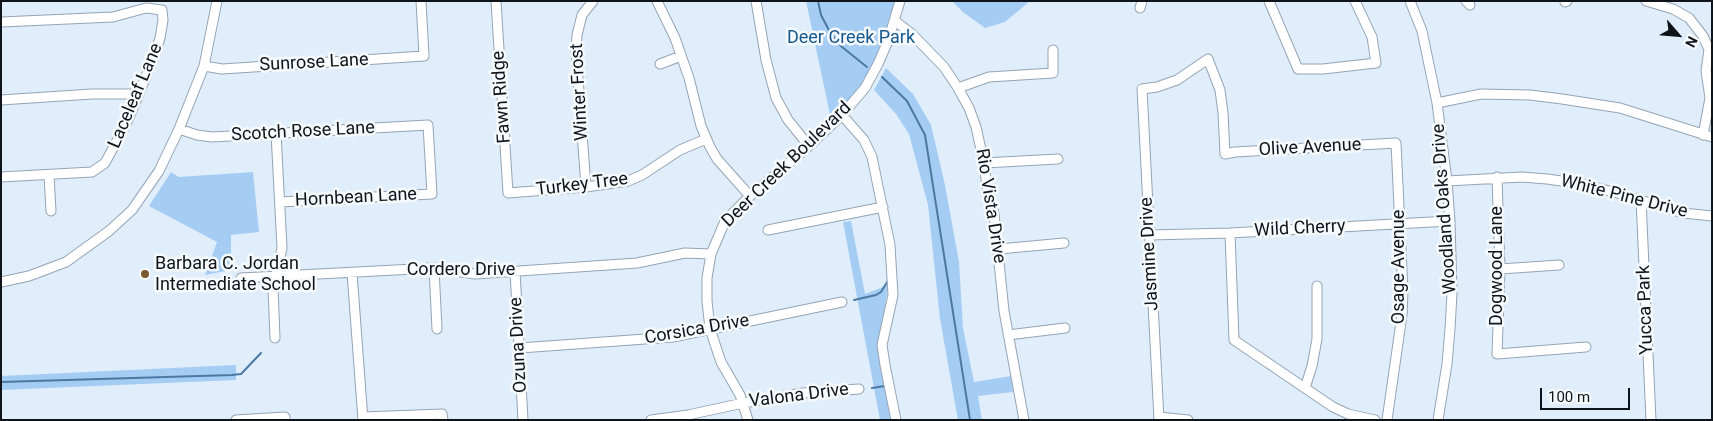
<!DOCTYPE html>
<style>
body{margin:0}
#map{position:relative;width:1713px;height:421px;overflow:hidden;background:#e0eefc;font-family:Roboto,sans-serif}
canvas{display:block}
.frame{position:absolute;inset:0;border:2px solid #0e1419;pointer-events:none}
.north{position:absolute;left:1653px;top:10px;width:50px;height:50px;-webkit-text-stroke:4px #f6fafd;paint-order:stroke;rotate:117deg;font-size:14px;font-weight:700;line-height:20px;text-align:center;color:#0e1419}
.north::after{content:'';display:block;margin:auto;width:18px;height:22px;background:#0e1419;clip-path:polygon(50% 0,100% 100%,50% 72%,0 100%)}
.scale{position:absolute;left:1540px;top:388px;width:90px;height:22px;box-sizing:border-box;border:2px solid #0e1419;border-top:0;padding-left:6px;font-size:15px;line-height:18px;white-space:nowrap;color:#0e1419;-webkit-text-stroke:4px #f6fafd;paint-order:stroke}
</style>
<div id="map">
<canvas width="1713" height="421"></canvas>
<div class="frame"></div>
<div class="north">N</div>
<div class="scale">100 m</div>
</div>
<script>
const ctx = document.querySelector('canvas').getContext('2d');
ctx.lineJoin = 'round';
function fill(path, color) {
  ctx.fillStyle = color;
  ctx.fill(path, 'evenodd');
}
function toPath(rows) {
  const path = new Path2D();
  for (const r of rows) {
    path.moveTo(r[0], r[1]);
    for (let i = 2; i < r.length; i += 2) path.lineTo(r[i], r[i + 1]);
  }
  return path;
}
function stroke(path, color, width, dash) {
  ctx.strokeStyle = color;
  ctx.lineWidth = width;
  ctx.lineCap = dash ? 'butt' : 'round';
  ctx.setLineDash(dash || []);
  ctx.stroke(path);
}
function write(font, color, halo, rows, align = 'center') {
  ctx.font = font + ' Roboto,sans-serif';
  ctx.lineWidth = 5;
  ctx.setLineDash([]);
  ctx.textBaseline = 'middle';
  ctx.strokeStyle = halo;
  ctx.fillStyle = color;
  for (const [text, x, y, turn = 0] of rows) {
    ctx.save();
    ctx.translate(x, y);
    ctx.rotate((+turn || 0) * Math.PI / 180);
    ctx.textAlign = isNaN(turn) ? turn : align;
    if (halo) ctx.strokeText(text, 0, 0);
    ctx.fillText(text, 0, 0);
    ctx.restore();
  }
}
const green = toPath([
 [806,1,900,1,878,64,832,124],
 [952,1,1030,1,1005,22,985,28,964,13],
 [886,68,913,94,931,125,945,185,959,262,963,328,974,382,1011,376,1013,392,978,396,982,420,958,420,940,319,928,205,909,134,896,114,874,90],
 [171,172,179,177,253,172,259,232,231,235,231,270,205,275,217,242,149,206],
 [851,221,865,294,888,285,879,351,894,420,880,420,843,222],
 [236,365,236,380,1,390,1,376]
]);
const stream = toPath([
 [818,1,821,15,831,34,842,47,867,67],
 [882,77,907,101,925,135,970,420],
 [854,300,876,295,881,292,889,279],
 [1,382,232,375,241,374,261,353],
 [872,388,885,386]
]);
const minor = toPath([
 [496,1,508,193,586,187,628,181,642,175,680,150,706,139],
 [657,1,675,38,689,78,701,126,710,147,717,159,750,196],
 [756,1,766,60,776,98,788,120,809,146],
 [1269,1,1298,69,1323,69,1376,63,1372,37,1355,1],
 [1410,1,1422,31,1437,103,1447,181,1450,221,1452,293,1450,329,1447,364,1438,420],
 [1466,1,1470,5],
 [1646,1,1673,9,1689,18,1703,36,1706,43,1709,49,1706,71,1710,98,1703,135],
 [1565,2,1567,1],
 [1140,8,1142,1],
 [895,21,912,34,944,67,958,88,969,108,976,127,984,163,987,187,994,214,1004,311,1024,420],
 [1,22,113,17,146,8,162,10,163,20,160,38,154,57,128,120,105,163,92,172,1,177],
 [660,64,681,56],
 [204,66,222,69,424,56,421,1],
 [958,88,989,77,1053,73,1053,50],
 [1,100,92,94,138,94],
 [1437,103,1481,94,1530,95,1562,99,1620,108,1712,137],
 [842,115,864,140,872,157,890,245,893,295,882,345,885,365,896,420],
 [179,129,197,135,212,137,428,125,432,194,280,202],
 [984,163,1058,159],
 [49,175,51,211],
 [1497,177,1500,269,1497,354,1586,347],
 [1447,181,1522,177,1547,179,1582,184,1617,193,1683,213,1712,216],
 [586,187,576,51,577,35,582,15,593,1],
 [1641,200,1651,420],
 [768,230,883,207],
 [1230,233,1234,340,1333,407,1348,414,1375,420],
 [1149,235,1230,233,1450,221],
 [999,249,1064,243],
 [434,268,437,329],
 [1500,269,1559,265],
 [515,271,523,420],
 [352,273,363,420],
 [241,278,434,268,475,274,637,263,685,253,711,254],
 [1,282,29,276,66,262,109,231,132,210,159,171,179,129,204,66,217,1],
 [1008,335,1065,328],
 [275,338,273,288,282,248,276,133],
 [520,348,673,337,842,302],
 [1305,388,1312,366,1317,339,1317,286],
 [363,417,442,414,443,420],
 [1159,417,1188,420],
 [236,420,285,417,285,420],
 [651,420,688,415,743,403,803,393,859,389],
 [748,420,740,395,721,362,710,329,707,301,707,278,711,254,725,221,750,196,809,146,842,115,865,88,878,64,888,41,900,1],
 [1159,420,1142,89,1157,87,1177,80,1208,59,1220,90,1223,113,1225,154,1235,152,1396,143,1403,292,1402,315,1387,420]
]);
const markers = [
 [145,274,5,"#7a5830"]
];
const parkNames = [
 ["Deer Creek Park",851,38]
];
const streetNames = [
 ["Sunrose Lane",314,63,-3],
 ["Winter Frost",580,92,-93],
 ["Laceleaf Lane",136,96,-67],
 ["Fawn Ridge",502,97,-94],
 ["Scotch Rose Lane",303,132,-3],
 ["Olive Avenue",1310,148,-3],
 ["Deer Creek Boulevard",787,165,-44],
 ["Turkey Tree",582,185,-7],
 ["White Pine Drive",1624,197,14],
 ["Hornbean Lane",356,198,-3],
 ["Rio Vista Drive",990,206,81],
 ["Woodland Oaks Drive",1445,209,-94],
 ["Wild Cherry",1300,229,-3],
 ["Jasmine Drive",1150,254,-93],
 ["Dogwood Lane",1497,266,-90],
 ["Osage Avenue",1399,267,-90],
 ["Cordero Drive",461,270],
 ["Yucca Park",1646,310,-92],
 ["Corsica Drive",697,330,-10],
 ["Ozuna Drive",519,345,-93],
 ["Valona Drive",799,396,-7]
];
const poiNames = [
 ["Barbara C. Jordan",155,264],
 ["Intermediate School",155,285]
];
fill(green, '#a5cdf4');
stroke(stream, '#4c79a4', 2);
stroke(minor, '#94a4b4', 11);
stroke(minor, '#fff', 9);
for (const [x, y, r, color] of markers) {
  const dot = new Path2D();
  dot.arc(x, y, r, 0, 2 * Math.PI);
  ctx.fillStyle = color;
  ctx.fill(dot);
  stroke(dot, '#f6fafd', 2);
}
write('18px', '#16598f', '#f6fafd', parkNames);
write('18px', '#0e1419', '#f6fafd', streetNames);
write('18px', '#0e1419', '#f6fafd', poiNames, 'left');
</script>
